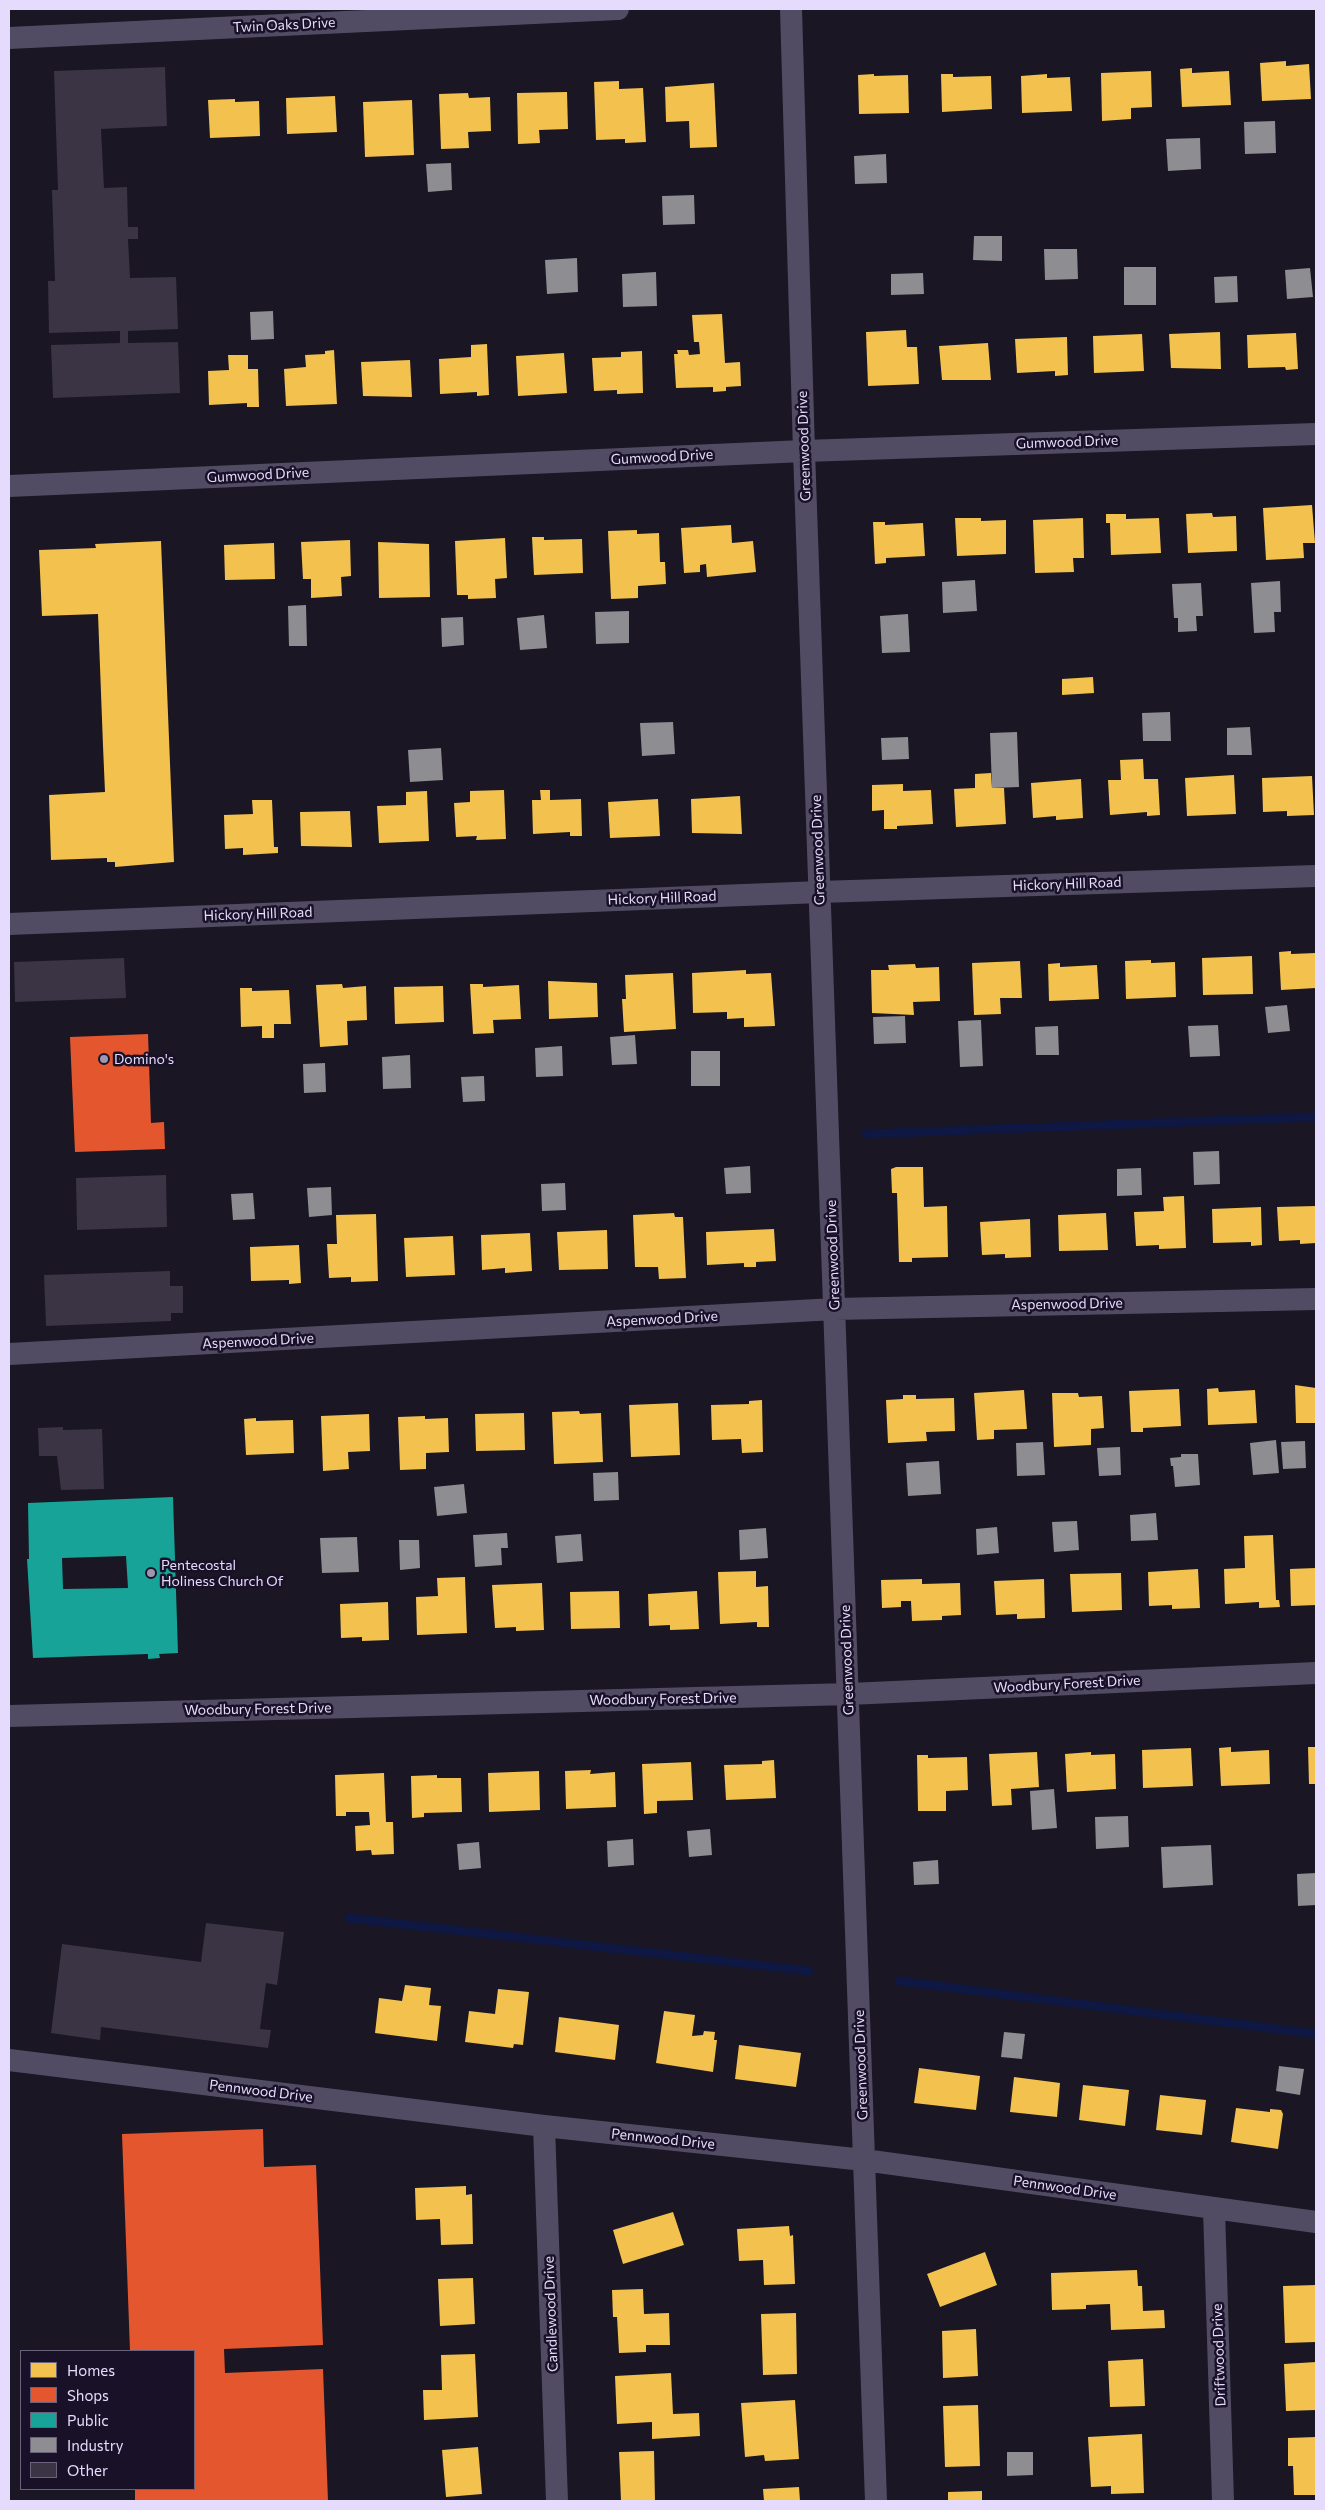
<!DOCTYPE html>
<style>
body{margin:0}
#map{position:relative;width:1325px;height:2510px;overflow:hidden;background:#1a1623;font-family:Commissioner,sans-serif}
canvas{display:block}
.frame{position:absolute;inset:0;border:10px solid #e5dbfd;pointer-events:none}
.legend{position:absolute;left:20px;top:2350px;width:175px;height:140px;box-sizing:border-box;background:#191128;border:1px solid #6b627d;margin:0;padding:6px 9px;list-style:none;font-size:15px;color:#e5dbfd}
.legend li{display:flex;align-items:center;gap:10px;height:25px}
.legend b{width:25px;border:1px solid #6b627d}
</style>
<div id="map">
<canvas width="1325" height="2510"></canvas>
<div class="frame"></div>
<ul class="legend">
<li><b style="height:14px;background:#f2c14e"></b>Homes</li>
<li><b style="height:14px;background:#e4572e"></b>Shops</li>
<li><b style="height:14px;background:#17a398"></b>Public</li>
<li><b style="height:14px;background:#8d8d92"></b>Industry</li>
<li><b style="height:14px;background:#3a3444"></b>Other</li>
</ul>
</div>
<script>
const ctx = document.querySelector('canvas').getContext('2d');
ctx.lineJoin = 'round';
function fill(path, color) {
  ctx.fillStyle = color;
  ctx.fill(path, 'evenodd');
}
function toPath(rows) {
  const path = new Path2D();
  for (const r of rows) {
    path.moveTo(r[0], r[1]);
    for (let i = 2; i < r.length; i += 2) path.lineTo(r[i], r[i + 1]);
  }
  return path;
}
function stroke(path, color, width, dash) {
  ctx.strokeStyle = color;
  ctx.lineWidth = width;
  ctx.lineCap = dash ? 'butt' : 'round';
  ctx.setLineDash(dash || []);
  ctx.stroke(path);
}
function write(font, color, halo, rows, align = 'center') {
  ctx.font = font + ' Commissioner,sans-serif';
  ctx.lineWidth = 5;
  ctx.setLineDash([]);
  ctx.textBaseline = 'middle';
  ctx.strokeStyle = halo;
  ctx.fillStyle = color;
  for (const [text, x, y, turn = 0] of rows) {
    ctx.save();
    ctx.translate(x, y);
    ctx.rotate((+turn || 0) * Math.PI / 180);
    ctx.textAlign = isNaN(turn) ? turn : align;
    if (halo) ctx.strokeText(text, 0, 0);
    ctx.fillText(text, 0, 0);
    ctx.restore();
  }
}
const homes = toPath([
 [1286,61,1286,66,1309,64,1311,99,1262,101,1260,63],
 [1192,68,1192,73,1229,71,1231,105,1182,107,1180,69],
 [1151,71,1152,107,1131,108,1131,119,1102,121,1101,73],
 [874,74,874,76,908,75,909,113,859,114,858,75],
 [941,74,953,74,953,77,991,76,992,109,942,112],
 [1047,74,1047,78,1070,77,1072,111,1022,113,1021,76],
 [619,81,619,89,643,88,646,142,625,143,625,139,596,140,594,82],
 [714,83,717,147,690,148,689,121,666,122,665,87],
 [567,92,568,129,539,130,540,143,518,144,517,93],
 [468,93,469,98,490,97,491,131,468,132,469,148,441,149,439,94],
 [335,96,337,132,287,134,286,98],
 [235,99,235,102,259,101,260,136,210,138,208,100],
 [412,100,414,155,365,157,363,102],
 [722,314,725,363,740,362,741,386,726,387,726,391,713,392,713,387,676,388,674,354,678,354,677,350,688,350,689,355,700,354,699,342,694,342,692,315],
 [906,330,907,347,917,347,919,384,868,386,866,332],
 [1220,332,1221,369,1171,368,1169,334],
 [1296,333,1298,369,1286,370,1285,367,1248,368,1247,335],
 [1142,334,1144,371,1094,373,1093,336],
 [1067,337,1068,375,1055,376,1055,371,1017,373,1015,339],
 [988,343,991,380,942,380,939,346],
 [487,344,489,395,477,396,477,392,440,394,439,359,471,357,471,345],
 [334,350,337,404,286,406,284,369,306,367,305,355,325,354,325,351],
 [642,351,643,393,617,394,617,390,594,391,592,358,621,357,621,352],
 [564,353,567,393,518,396,516,356],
 [228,355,248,355,248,369,258,369,259,407,247,407,247,403,209,405,208,371,229,370],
 [410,360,412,397,363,396,361,362],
 [1312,505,1315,543,1303,543,1304,558,1266,560,1263,508],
 [1212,513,1213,517,1236,516,1237,551,1188,553,1186,514],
 [1106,514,1126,514,1126,519,1159,518,1161,553,1111,555,1110,523,1106,523],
 [955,518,981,518,981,521,1006,520,1006,554,957,556],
 [1083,518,1084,558,1073,558,1074,572,1035,573,1033,520],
 [873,522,885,522,885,525,923,523,925,556,886,558,886,563,875,564],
 [731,525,732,543,753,541,756,572,707,577,706,564,700,565,700,572,684,573,681,528],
 [637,530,637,534,659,533,660,562,665,562,666,584,638,586,638,598,611,599,608,531],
 [532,537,544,537,544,540,582,539,583,573,534,575],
 [505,538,507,578,495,579,496,598,468,599,468,595,457,595,455,541],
 [350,540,351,576,341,577,342,596,311,598,311,579,303,579,301,542],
 [161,541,174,862,115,867,115,862,107,862,107,858,51,860,49,795,105,792,103,746,98,614,42,616,39,550,96,548,95,544],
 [378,542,429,544,430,597,379,598],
 [274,543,275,579,225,580,224,545],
 [1093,677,1094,693,1062,695,1062,679],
 [1143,759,1144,779,1158,779,1160,815,1147,816,1147,812,1110,815,1108,780,1121,780,1120,760],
 [991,773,992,788,1004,788,1006,824,956,827,954,789,975,788,975,774],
 [1234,775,1236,814,1187,816,1185,778],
 [1312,776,1314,815,1287,816,1287,811,1263,812,1262,778],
 [1081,779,1083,818,1056,820,1056,816,1033,818,1031,783],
 [903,784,903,791,931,790,933,824,897,826,897,829,884,829,884,810,872,811,872,785],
 [504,790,506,839,476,840,477,836,456,837,454,803,470,802,470,791],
 [540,790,550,790,550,800,581,799,582,836,570,836,570,832,533,834,532,800,541,800],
 [427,791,429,841,379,843,377,806,406,805,406,792],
 [740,796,742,834,692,833,691,799],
 [658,799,660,836,610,838,608,802],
 [252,800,272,800,274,847,278,847,278,853,243,855,243,848,225,849,224,815,253,814],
 [350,811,352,847,301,846,300,812],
 [1291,951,1291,954,1316,953,1316,988,1281,990,1279,952],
 [1252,956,1253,994,1203,995,1202,958],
 [1151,960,1151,963,1175,962,1176,997,1126,999,1125,961],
 [1020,961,1022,998,1000,998,1001,1014,974,1015,972,963],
 [1060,963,1060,967,1097,965,1099,999,1049,1001,1048,964],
 [915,964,916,968,939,967,940,1001,913,1002,914,1015,872,1013,871,970,889,970,888,965],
 [746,970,746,974,771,973,775,1026,744,1027,744,1018,727,1019,727,1012,693,1013,692,973],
 [673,973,676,1029,624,1032,622,999,626,999,625,975],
 [548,981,597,983,598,1017,549,1019],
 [342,984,343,988,366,986,367,1020,347,1021,348,1045,320,1047,316,985],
 [470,984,483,984,483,987,519,985,521,1019,493,1020,494,1033,473,1034],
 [443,986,444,1022,395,1024,394,987],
 [240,988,252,988,252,991,289,990,291,1024,274,1024,274,1038,262,1038,262,1026,241,1027],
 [896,1167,923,1167,924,1207,947,1206,948,1257,912,1258,912,1262,899,1262,897,1193,892,1193,891,1169],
 [1184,1196,1186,1248,1159,1249,1159,1245,1136,1246,1134,1212,1164,1211,1163,1197],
 [1316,1206,1316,1243,1300,1244,1300,1240,1279,1241,1277,1207],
 [1261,1207,1262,1245,1251,1246,1251,1242,1213,1243,1212,1209],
 [674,1213,675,1217,683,1217,686,1278,659,1279,658,1267,635,1267,633,1215],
 [1106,1213,1108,1250,1059,1251,1058,1215],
 [376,1214,378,1281,351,1282,351,1277,329,1278,327,1244,337,1244,336,1215],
 [1030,1219,1031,1257,1005,1258,1005,1254,982,1255,980,1222],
 [774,1229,776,1261,756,1262,756,1267,744,1267,744,1263,707,1265,706,1232],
 [607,1230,608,1269,559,1270,557,1232],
 [530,1233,532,1271,505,1273,505,1268,482,1270,481,1235],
 [453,1236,455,1275,406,1277,404,1238],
 [299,1245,301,1283,289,1284,289,1280,251,1281,250,1247],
 [1295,1385,1316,1388,1316,1423,1296,1423],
 [1218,1388,1219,1392,1255,1390,1257,1423,1208,1425,1207,1389],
 [1179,1389,1181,1426,1143,1428,1143,1432,1131,1432,1129,1391],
 [1024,1390,1027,1429,994,1430,994,1439,977,1440,974,1393],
 [1052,1393,1078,1393,1079,1397,1102,1396,1104,1428,1091,1429,1091,1445,1054,1447],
 [903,1395,916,1395,916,1399,954,1398,955,1431,926,1432,927,1441,888,1443,886,1400,903,1399],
 [762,1400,763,1452,742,1453,741,1439,712,1440,711,1405,749,1404,749,1401],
 [678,1403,680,1455,631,1457,629,1405],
 [579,1411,580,1414,601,1413,603,1462,554,1464,552,1412],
 [524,1413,525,1450,476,1451,475,1414],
 [369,1414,370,1451,348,1452,349,1469,323,1471,321,1416],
 [425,1416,425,1419,448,1418,449,1452,426,1453,426,1469,400,1470,398,1417],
 [256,1418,256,1421,293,1420,294,1453,246,1455,244,1419],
 [1273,1535,1276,1600,1279,1600,1280,1607,1259,1608,1259,1602,1225,1604,1224,1569,1245,1568,1244,1536],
 [1316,1568,1316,1605,1291,1606,1290,1569],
 [1198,1569,1200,1608,1172,1609,1172,1605,1149,1606,1148,1572],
 [756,1571,756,1587,768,1586,769,1627,757,1627,757,1622,720,1624,718,1572],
 [1121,1573,1122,1610,1072,1612,1070,1574],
 [465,1577,467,1633,417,1635,416,1597,438,1596,437,1578],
 [922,1579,922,1584,960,1583,961,1615,942,1616,942,1620,912,1621,911,1601,901,1601,901,1607,882,1608,881,1580],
 [1044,1579,1045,1618,1017,1619,1017,1614,996,1615,994,1581],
 [542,1583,544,1630,516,1631,516,1627,495,1628,492,1585],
 [619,1591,620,1628,571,1629,570,1592],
 [697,1591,699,1629,670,1630,670,1625,649,1626,648,1594],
 [388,1602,389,1640,362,1641,362,1637,341,1638,340,1604],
 [1231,1747,1231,1752,1269,1750,1270,1784,1221,1786,1219,1748],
 [1308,1747,1316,1747,1316,1784,1309,1784],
 [1191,1748,1193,1786,1143,1788,1142,1750],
 [1037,1752,1039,1787,1011,1789,1012,1805,992,1806,989,1754],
 [1091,1752,1091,1755,1115,1754,1116,1789,1067,1792,1065,1754],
 [917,1755,928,1755,928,1758,967,1757,968,1790,946,1791,946,1811,918,1811],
 [774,1760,776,1798,726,1800,724,1765,762,1764,762,1761],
 [691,1762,693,1800,657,1801,657,1813,644,1814,642,1764],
 [591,1770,590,1774,615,1772,616,1807,566,1809,565,1771],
 [539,1771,540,1810,489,1812,488,1773],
 [384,1773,386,1822,393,1822,394,1854,372,1855,371,1850,356,1851,355,1826,370,1825,369,1812,346,1812,346,1816,336,1816,335,1775],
 [437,1775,437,1778,461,1778,462,1812,424,1813,424,1817,412,1818,411,1776],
 [405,1985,431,1988,429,2005,441,2006,437,2041,375,2033,379,1998,402,2001],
 [498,1989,529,1992,523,2045,514,2044,513,2048,465,2042,469,2011,495,2014],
 [664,2011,695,2015,692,2036,703,2035,704,2031,715,2032,714,2040,717,2040,713,2072,656,2063],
 [559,2017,619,2025,615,2060,555,2052],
 [739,2045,801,2053,796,2087,735,2079],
 [919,2068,980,2076,976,2110,914,2103],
 [1014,2077,1060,2083,1057,2117,1010,2112],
 [1083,2085,1129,2090,1125,2126,1079,2120],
 [1160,2095,1206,2100,1202,2135,1156,2130],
 [1236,2108,1270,2112,1270,2109,1281,2110,1283,2114,1278,2149,1231,2142],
 [466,2186,466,2195,472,2194,473,2244,441,2245,440,2219,416,2220,415,2188],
 [673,2212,684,2245,623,2264,613,2230],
 [789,2226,790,2236,793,2235,795,2284,764,2285,763,2260,739,2261,737,2229],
 [985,2252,997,2285,940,2307,927,2274],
 [1137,2270,1138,2286,1142,2286,1143,2311,1164,2310,1165,2328,1111,2330,1110,2304,1086,2305,1086,2309,1052,2310,1051,2273],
 [473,2278,475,2324,440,2326,438,2279],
 [1316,2285,1316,2342,1285,2343,1283,2286],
 [643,2289,644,2314,669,2313,670,2345,646,2345,646,2352,619,2353,617,2317,613,2317,612,2290],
 [796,2313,797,2374,763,2375,761,2314],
 [976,2329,978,2376,943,2378,942,2331],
 [475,2354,478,2417,424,2420,423,2390,442,2390,441,2355],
 [1143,2359,1145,2406,1110,2407,1108,2361],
 [1316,2362,1316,2410,1286,2411,1284,2364],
 [671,2373,673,2414,699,2413,700,2436,652,2439,652,2422,617,2424,615,2376],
 [795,2400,799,2459,765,2461,764,2455,745,2457,741,2403],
 [978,2405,980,2466,945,2467,943,2406],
 [1142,2434,1144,2493,1111,2494,1111,2486,1091,2487,1088,2437],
 [1316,2437,1316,2495,1294,2495,1293,2466,1288,2466,1288,2438],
 [478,2447,482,2494,446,2497,442,2450],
 [654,2451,655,2501,621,2501,619,2452],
 [799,2487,800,2501,764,2501,763,2489],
 [982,2491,982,2501,948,2501,948,2492]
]);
const shops = toPath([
 [148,1034,151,1123,164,1122,165,1149,75,1152,70,1037],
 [263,2129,264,2167,316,2165,323,2345,224,2349,225,2373,323,2369,328,2501,135,2501,135,2489,194,2489,194,2351,130,2351,122,2134]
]);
const public = toPath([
 [173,1497,178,1653,159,1654,160,1658,148,1659,148,1654,33,1658,27,1559,29,1559,28,1503],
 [126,1556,128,1588,63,1589,62,1558]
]);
const industry = toPath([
 [1275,121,1276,153,1245,154,1244,122],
 [1200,138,1201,169,1168,171,1166,139],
 [886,154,887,183,855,184,854,156],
 [451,163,452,190,428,192,426,164],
 [694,195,695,224,663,225,662,196],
 [974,236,1002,236,1002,261,973,260],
 [1044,249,1077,249,1078,279,1045,280],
 [577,258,578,292,547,294,545,260],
 [1124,267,1156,267,1156,305,1124,305],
 [1310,268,1313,297,1287,299,1285,270],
 [656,272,657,306,623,307,622,274],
 [923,273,924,294,891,295,891,274],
 [1237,276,1238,302,1215,303,1214,277],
 [273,311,274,339,251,340,250,312],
 [975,580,977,611,943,613,942,582],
 [1280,581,1281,612,1274,612,1275,632,1254,633,1251,583],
 [1201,583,1203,616,1196,616,1197,631,1178,632,1178,618,1174,618,1172,584],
 [306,605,307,646,289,646,288,606],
 [629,611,629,643,596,644,595,612],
 [908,614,910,652,882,653,880,616],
 [544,615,547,648,520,650,517,618],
 [463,617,464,645,442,647,441,618],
 [1170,712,1171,741,1143,741,1142,713],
 [673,722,675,754,642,756,640,723],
 [1250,727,1252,755,1227,755,1227,728],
 [1017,732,1019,787,992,788,990,733],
 [908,737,909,759,882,760,881,738],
 [441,748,443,780,410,782,408,750],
 [1287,1005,1290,1031,1268,1033,1265,1007],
 [905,1016,906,1043,874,1044,873,1017],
 [981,1020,983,1066,960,1067,958,1021],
 [1218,1025,1220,1056,1190,1057,1188,1026],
 [1058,1026,1059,1055,1036,1055,1035,1027],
 [635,1035,637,1064,612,1065,610,1037],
 [562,1046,563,1076,536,1077,535,1048],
 [691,1051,720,1051,720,1086,691,1086],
 [410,1055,411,1088,383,1089,382,1057],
 [325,1063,326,1092,304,1093,303,1064],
 [484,1076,485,1101,463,1102,461,1077],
 [1219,1151,1220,1184,1194,1185,1193,1152],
 [750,1166,751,1193,726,1194,724,1168],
 [1141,1168,1142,1195,1117,1196,1117,1169],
 [565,1183,566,1210,542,1211,541,1184],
 [331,1187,332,1215,309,1217,307,1188],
 [253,1193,255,1219,233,1220,231,1194],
 [1276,1440,1279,1473,1253,1475,1250,1443],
 [1305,1441,1306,1468,1283,1469,1281,1442],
 [1043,1442,1045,1475,1017,1476,1016,1443],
 [1120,1447,1121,1475,1099,1476,1097,1448],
 [1181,1454,1198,1454,1200,1485,1175,1487,1173,1466,1171,1466,1170,1458,1181,1457],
 [939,1461,941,1494,908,1496,906,1463],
 [618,1472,619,1500,594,1501,593,1473],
 [464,1484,467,1513,437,1516,434,1487],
 [1156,1513,1158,1540,1131,1541,1130,1515],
 [1077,1521,1079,1550,1054,1552,1052,1522],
 [997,1527,999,1553,977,1555,976,1529],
 [766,1528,768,1558,740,1560,739,1530],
 [507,1533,508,1548,501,1548,502,1565,475,1567,473,1535],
 [581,1534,583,1561,557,1563,555,1536],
 [357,1537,359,1572,322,1573,320,1538],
 [399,1540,419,1540,420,1568,400,1570],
 [1054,1789,1057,1828,1032,1830,1030,1791],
 [1128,1816,1129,1847,1096,1849,1095,1817],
 [710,1829,712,1855,689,1857,687,1831],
 [633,1839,634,1865,608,1867,607,1841],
 [479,1842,481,1868,459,1870,457,1844],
 [1211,1845,1213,1885,1163,1888,1161,1847],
 [938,1860,939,1884,914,1885,913,1862],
 [1316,1873,1316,1905,1298,1906,1297,1874],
 [1004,2032,1025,2034,1022,2059,1001,2057],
 [1279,2066,1304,2069,1300,2095,1276,2091],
 [1007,2452,1033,2452,1033,2475,1007,2476]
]);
const stream = toPath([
 [866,1134,1316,1117],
 [349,1918,809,1971],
 [899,1981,1316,2034]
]);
const building = toPath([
 [165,67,167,126,101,129,104,188,127,187,128,227,138,227,138,239,128,239,130,278,176,277,178,329,128,331,128,343,178,342,180,393,53,398,51,345,120,343,120,331,49,333,48,281,55,281,52,190,58,190,54,71],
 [124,958,126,998,15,1002,14,962],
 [166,1175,167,1227,77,1230,76,1178],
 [170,1271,170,1286,183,1286,183,1313,171,1313,171,1321,46,1326,44,1275],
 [63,1427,63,1430,102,1429,104,1489,61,1490,57,1456,39,1456,38,1428],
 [206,1923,284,1932,277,1985,266,1983,260,2029,271,2030,268,2048,101,2027,100,2040,51,2033,62,1944,201,1962]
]);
const minor = toPath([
 [791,9,804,451,876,2501],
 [9,38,618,9],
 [9,486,804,451,1316,434],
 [9,924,820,892,1316,876],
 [9,1354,835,1309,1316,1299],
 [9,1716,849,1694,1316,1673],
 [9,2060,544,2126,864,2160,1316,2222],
 [544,2126,557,2501],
 [1214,2209,1223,2501]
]);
const markers = [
 [104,1059,5,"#9e96b1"],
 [151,1573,5,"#9e96b1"]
];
const streetNames = [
 ["Twin Oaks Drive",284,25,-3],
 ["Gumwood Drive",1067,442,-2],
 ["Greenwood Drive",804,446,-92],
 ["Gumwood Drive",662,457,-3],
 ["Gumwood Drive",258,475,-3],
 ["Greenwood Drive",818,850,-92],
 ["Hickory Hill Road",1067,884,-2],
 ["Hickory Hill Road",662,898,-2],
 ["Hickory Hill Road",258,914,-2],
 ["Greenwood Drive",833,1255,-92],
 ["Aspenwood Drive",1067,1304,-1],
 ["Aspenwood Drive",662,1319,-3],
 ["Aspenwood Drive",258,1341,-3],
 ["Greenwood Drive",847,1660,-92],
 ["Woodbury Forest Drive",1067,1684,-3],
 ["Woodbury Forest Drive",663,1699,-1],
 ["Woodbury Forest Drive",258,1709,-1],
 ["Greenwood Drive",861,2065,-92],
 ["Pennwood Drive",261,2091,7],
 ["Pennwood Drive",663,2139,6],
 ["Pennwood Drive",1065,2188,8],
 ["Candlewood Drive",551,2314,-92],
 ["Driftwood Drive",1219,2355,-92]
];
const poiNames = [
 ["Domino's",114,1059],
 ["Pentecostal",161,1565],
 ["Holiness Church Of",161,1581]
];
fill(homes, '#f2c14e');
fill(shops, '#e4572e');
fill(public, '#17a398');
fill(industry, '#8d8d92');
stroke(stream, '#0e1843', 9);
fill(building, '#3a3444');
stroke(minor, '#514c63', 22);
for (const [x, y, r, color] of markers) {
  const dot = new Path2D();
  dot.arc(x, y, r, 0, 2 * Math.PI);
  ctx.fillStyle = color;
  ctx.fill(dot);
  stroke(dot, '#191128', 2);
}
write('14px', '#e5dbfd', '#191128', streetNames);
write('14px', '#e5dbfd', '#191128', poiNames, 'left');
</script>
